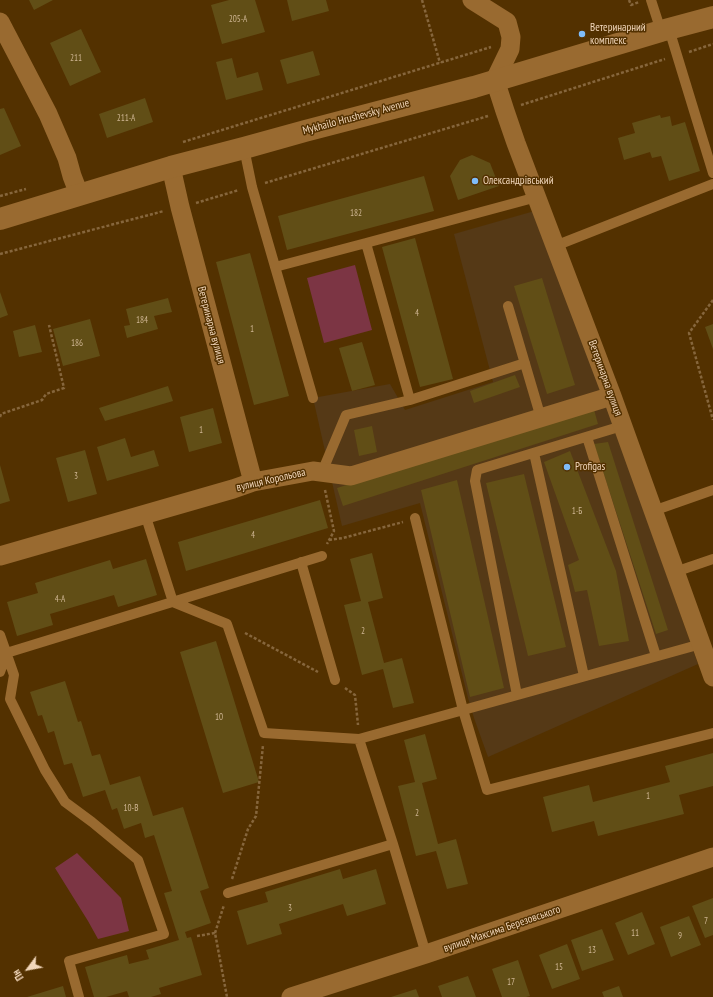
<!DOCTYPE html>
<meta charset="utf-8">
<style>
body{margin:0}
#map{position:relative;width:713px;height:997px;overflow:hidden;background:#533100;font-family:"PT Sans Narrow",sans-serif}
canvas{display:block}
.north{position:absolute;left:8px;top:949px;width:40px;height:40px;-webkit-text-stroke:3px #533100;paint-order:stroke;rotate:238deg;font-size:11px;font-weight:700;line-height:16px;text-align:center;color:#f2d7bb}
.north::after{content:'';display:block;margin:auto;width:14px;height:18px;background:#f2d7bb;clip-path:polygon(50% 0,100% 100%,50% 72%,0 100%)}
</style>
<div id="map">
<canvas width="713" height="997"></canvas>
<div class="north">Пн</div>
</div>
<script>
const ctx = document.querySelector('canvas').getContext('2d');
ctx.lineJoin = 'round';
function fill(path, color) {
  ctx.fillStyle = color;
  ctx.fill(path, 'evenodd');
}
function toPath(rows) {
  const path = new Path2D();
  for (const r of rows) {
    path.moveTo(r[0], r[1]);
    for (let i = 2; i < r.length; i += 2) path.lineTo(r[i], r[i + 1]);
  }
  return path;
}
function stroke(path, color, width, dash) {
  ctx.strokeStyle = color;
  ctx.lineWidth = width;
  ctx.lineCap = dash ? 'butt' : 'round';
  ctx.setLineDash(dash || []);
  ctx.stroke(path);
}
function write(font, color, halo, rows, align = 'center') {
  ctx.font = font + ' "PT Sans Narrow",sans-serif';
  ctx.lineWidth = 3;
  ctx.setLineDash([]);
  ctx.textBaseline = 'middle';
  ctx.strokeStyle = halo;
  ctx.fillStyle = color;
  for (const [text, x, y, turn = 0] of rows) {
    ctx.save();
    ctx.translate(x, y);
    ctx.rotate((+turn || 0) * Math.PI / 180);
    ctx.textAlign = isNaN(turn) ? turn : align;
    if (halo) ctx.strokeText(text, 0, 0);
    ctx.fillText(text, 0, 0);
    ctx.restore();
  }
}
const built = toPath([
 [538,210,698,664,488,757,474,718,468,698,420,503,342,526,313,398,390,384,405,410,493,382,454,234]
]);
const green = toPath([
 [355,265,372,330,324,343,307,278],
 [77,853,121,898,129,931,98,939,88,921,55,868]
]);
const building = toPath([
 [29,0,53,0,34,10],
 [229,0,255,0,265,32,222,44,211,5],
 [287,0,326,0,329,11,292,21],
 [81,29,101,72,70,86,50,43],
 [313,51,320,75,287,84,280,60],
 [232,58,237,78,258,72,263,90,226,100,216,62],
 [145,98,153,122,107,138,99,114],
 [4,108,21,146,0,155,0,109],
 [660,115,661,118,670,116,672,126,685,122,700,171,669,181,661,156,652,158,650,152,624,160,618,138,635,133,632,123],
 [472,155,490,163,499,186,458,200,450,176,460,160],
 [424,176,434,211,287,250,278,216],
 [415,238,453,379,420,387,382,247],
 [250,253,289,396,254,405,216,262],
 [542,278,575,385,547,394,514,286],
 [0,292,8,315,0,318],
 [168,298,172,312,154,316,158,329,127,338,124,326,130,325,126,309],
 [90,319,100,356,63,366,53,329],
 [713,324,713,349,705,327],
 [35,325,42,352,19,357,13,331],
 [362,342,375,385,352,391,339,348],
 [515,375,520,387,474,403,470,391],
 [168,386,173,401,105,421,99,408],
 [593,406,598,424,343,506,337,488],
 [213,408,222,443,189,452,180,417],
 [372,426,377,452,359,456,354,430],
 [125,438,131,457,154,450,159,466,107,481,97,447],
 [608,442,668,630,656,634,594,444],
 [85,450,97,494,68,502,56,458],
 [570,451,616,571,629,641,599,646,587,590,575,592,568,565,579,560,544,462],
 [0,465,10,501,0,504],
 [524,474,566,647,528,656,486,483],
 [457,480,504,688,470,697,421,490],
 [320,500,328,528,186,571,178,542],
 [372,553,383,598,368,602,384,663,402,658,414,703,393,708,383,669,362,675,344,605,361,601,350,559],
 [146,559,157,595,118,607,114,595,50,614,53,625,17,636,7,602,38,593,35,583,110,560,113,569],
 [216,641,259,782,223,793,180,652],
 [65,681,78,722,81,721,92,756,100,754,110,785,140,776,153,816,183,807,209,888,200,891,211,923,185,932,187,938,191,937,202,975,159,988,161,994,151,997,129,997,127,991,106,997,94,997,85,967,127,955,129,964,149,959,146,950,179,940,164,893,172,891,154,835,145,838,141,823,124,829,117,808,112,810,105,790,83,797,72,763,64,765,54,731,48,733,42,715,38,716,30,692],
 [425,734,437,779,422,783,438,844,456,839,468,884,447,889,436,851,416,856,398,786,415,782,404,740],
 [713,753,713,786,679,795,684,814,598,836,594,821,552,832,543,797,589,785,593,802,670,782,665,766],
 [340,869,343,879,376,869,386,904,347,916,343,904,279,924,282,934,247,945,237,911,268,902,265,892],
 [713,898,713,935,705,938,692,906],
 [642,912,655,944,628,955,615,923],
 [689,916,701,945,671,957,660,927],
 [602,929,614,960,582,971,571,940],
 [567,944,580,979,552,989,539,955],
 [518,960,530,996,526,997,502,997,492,969],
 [468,976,476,997,442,997,438,986],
 [63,986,66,997,27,997],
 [619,986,623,997,604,997,602,992],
 [416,989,419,997,391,997]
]);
const path = toPath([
 [422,0,440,63],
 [629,0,631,5,639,2],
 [689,52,713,44],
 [521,105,665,59],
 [183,142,491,47],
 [265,183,488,116],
 [0,196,26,189],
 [196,203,239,190],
 [0,254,164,211],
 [713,300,689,333,713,420],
 [0,417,1,414,42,400,46,394,64,388,49,325],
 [325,490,334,531,327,544],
 [329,540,343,538,403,522],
 [245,633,318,672],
 [345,688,355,695,358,725],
 [232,879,248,829,256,816,263,745],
 [215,933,224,905],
 [197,936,215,933,227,997]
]);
const service = toPath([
 [651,0,661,31],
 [669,29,713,173],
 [244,148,252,187,313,398],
 [366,243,537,197],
 [555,246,713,184],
 [275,267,366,243,410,400,525,363],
 [508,306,541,418],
 [587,437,656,656],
 [534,453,584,676],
 [322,472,346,415,410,400],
 [653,511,713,490],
 [145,514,173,602,227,624,264,733,359,739,701,644],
 [415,518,463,710,487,790,713,733],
 [301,562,335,680],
 [675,572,713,559],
 [0,635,14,675,10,699,45,770,65,802,92,822,138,860,164,934,69,961,79,997],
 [0,655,322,556],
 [0,672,7,653],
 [517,695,475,481,477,470,622,426],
 [359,739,393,844,426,954],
 [228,893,393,844]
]);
const minor = toPath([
 [472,0,507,22,511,37,510,49,495,80,505,111,516,143,612,396,713,677],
 [0,22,48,114,67,158,72,176,77,189,77,196],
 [171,167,180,207,253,482],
 [0,556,233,489,253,482,313,471,351,476,612,396],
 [291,997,426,954,713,857]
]);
const tertiary = toPath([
 [0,219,171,167,244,148,305,131,474,87,661,31,713,17]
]);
const markers = [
 [582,34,4,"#7fbdfa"],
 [475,181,4,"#7fbdfa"],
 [567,467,4,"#7fbdfa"]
];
const numberNames = [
 ["205-А",238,19],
 ["211",76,58],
 ["211-А",126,118],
 ["182",356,213],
 ["4",417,313],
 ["184",142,320],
 ["1",252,329],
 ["186",77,343],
 ["1",201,430],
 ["3",76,476],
 ["1-Б",577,511],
 ["4",253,535],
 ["4-А",60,599],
 ["2",363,631],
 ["10",219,717],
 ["1",648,796],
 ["10-В",131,808],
 ["2",417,813],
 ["3",290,908],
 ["7",706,921],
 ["11",635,933],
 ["9",680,936],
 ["13",592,950],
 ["15",559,967],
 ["17",511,982]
];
const poiNames = [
 ["Ветеринарний",590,28],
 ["комплекс",590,41],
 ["Олександрівський",483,181],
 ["Profigas",575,467]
];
const streetNames = [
 ["Mykhailo Hrushevsky Avenue",356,117,-15],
 ["Ветеринарна вулиця",211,325,75],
 ["Ветеринарна вулиця",605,378,70],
 ["вулиця Корольова",271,480,-13],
 ["вулиця Максима Березовського",502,929,-19]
];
fill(built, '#553916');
fill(green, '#7c3544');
fill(building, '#614e16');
stroke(path, '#86663c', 2.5, [3, 2]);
stroke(service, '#996a30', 10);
stroke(minor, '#996a30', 19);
stroke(tertiary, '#996a30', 22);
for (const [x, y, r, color] of markers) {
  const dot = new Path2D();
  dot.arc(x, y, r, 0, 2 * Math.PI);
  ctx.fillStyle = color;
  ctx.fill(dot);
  stroke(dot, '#533100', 1.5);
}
write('9px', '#ceb592', null, numberNames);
write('11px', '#f2d7bb', '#533100', poiNames, 'left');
write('11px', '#f2d7bb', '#533100', streetNames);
</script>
